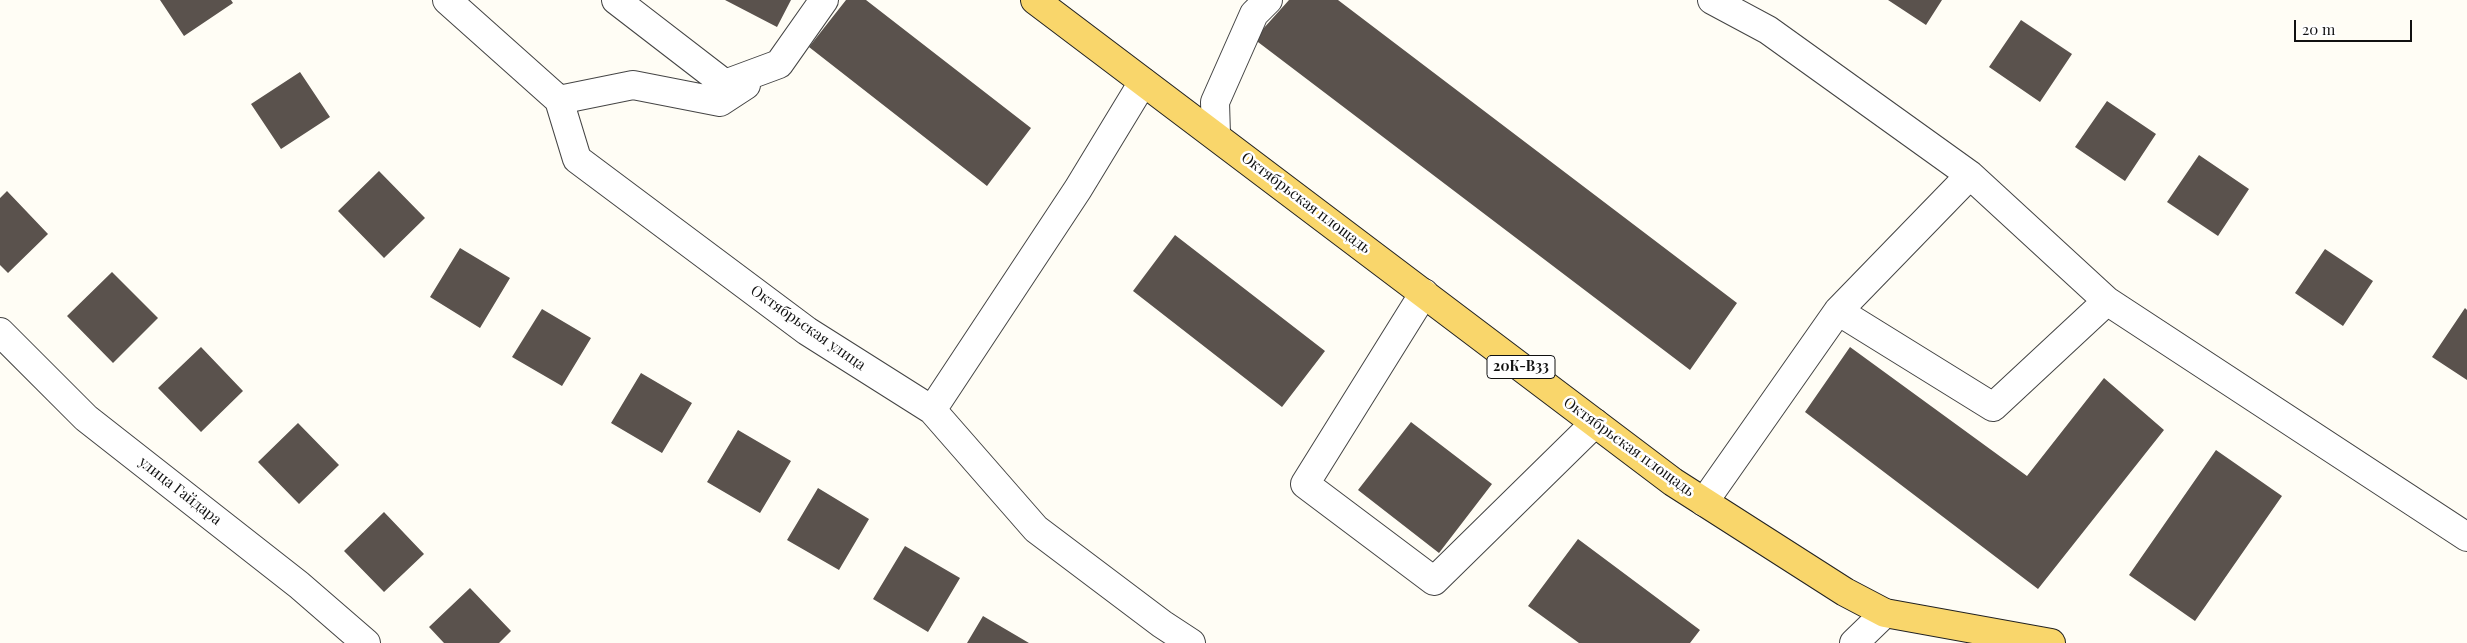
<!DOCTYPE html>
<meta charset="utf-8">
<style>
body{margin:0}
#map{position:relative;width:2467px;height:643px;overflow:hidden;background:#fffdf5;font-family:"Playfair Display",serif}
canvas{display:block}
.scale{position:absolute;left:2294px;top:20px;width:118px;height:22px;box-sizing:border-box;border:2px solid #111;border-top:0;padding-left:6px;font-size:15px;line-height:18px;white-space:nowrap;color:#111;-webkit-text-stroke:4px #fff;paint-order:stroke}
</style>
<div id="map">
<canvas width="2467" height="643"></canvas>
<div class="scale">20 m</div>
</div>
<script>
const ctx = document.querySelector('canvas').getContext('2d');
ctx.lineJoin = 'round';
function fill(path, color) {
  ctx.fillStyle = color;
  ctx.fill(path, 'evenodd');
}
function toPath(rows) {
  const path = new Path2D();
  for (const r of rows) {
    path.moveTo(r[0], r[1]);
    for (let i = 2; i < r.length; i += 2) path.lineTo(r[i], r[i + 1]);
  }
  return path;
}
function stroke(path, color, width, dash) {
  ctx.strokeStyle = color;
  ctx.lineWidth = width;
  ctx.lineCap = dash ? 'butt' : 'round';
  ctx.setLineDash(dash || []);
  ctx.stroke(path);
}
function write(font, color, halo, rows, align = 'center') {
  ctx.font = font + ' "Playfair Display",serif';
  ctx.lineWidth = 5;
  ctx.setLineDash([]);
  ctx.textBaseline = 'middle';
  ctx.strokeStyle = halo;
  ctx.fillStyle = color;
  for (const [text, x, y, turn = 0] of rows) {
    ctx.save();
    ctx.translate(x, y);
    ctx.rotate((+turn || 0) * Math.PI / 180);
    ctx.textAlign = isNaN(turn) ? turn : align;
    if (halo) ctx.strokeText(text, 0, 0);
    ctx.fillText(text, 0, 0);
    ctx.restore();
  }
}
const building = toPath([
 [160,0,231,0,233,3,184,36],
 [725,0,791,0,777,27],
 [846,0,866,0,1031,128,987,186,809,47],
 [1289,0,1338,0,1737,303,1690,370,1254,39],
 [1888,0,1942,0,1926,25],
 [2021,20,2072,54,2040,102,1989,67],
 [300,72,330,117,281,149,251,104],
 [2107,101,2156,134,2125,181,2075,147],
 [2199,155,2249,189,2218,236,2167,202],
 [379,171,425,218,384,258,338,211],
 [7,191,48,234,8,273,0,265,0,198],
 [1175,235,1325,351,1282,407,1133,291],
 [460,248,510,278,480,328,430,297],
 [2325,249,2373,281,2343,326,2295,293],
 [112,272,158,318,113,363,67,316],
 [2465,308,2467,310,2467,380,2432,357],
 [542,309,591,338,562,386,512,357],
 [201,347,243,391,201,432,158,388],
 [1850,347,2027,476,2104,378,2164,430,2038,589,1805,412],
 [641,373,692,403,662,453,611,423],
 [1411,422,1492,484,1439,553,1358,490],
 [298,423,339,465,299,504,258,462],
 [738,430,791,461,760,513,707,482],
 [2216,450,2282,496,2195,621,2129,575],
 [818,488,869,519,839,570,787,540],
 [384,512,424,554,384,592,344,551],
 [1578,539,1700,630,1690,643,1579,643,1528,606],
 [905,546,960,578,928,632,873,599],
 [470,588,511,631,499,643,444,643,429,627],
 [983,616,1029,643,967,643]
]);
const minor = toPath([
 [447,0,559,100,577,159,807,331,932,410,1036,529,1162,624,1191,643],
 [616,0,725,84,779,64,824,0],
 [1712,0,1768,30,1970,175,2107,301,2467,537],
 [559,100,633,85,720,102,746,85],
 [1216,135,1215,102,1254,14,1268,0],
 [1424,293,1305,484,1434,581,1595,423],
 [1838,311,1993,407,2107,301],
 [0,332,86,418,299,585,366,643],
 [932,410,1078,189,1143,82],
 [1704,502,1838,311,1970,175],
 [1854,643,1885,613]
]);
const major = toPath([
 [1035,0,1673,482,1845,592,1885,613,2051,643]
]);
const shields = [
 [1521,367,68]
];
const shieldNames = [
 ["20К-В33",1521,367]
];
const streetNames = [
 ["Октябрьская площадь",1306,203,37],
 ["Октябрьская улица",808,328,35],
 ["Октябрьская площадь",1629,447,36],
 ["улица Гайдара",180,491,38]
];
fill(building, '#5a524d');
stroke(minor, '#444', 30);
stroke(major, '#222', 30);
stroke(minor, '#fff', 28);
stroke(major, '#f9d66b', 28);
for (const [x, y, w] of shields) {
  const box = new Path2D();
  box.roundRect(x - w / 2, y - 11.5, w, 23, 4);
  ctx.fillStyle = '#fff';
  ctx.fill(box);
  stroke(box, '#111', 1);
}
write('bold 14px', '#111', null, shieldNames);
write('15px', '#111', '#fff', streetNames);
</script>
